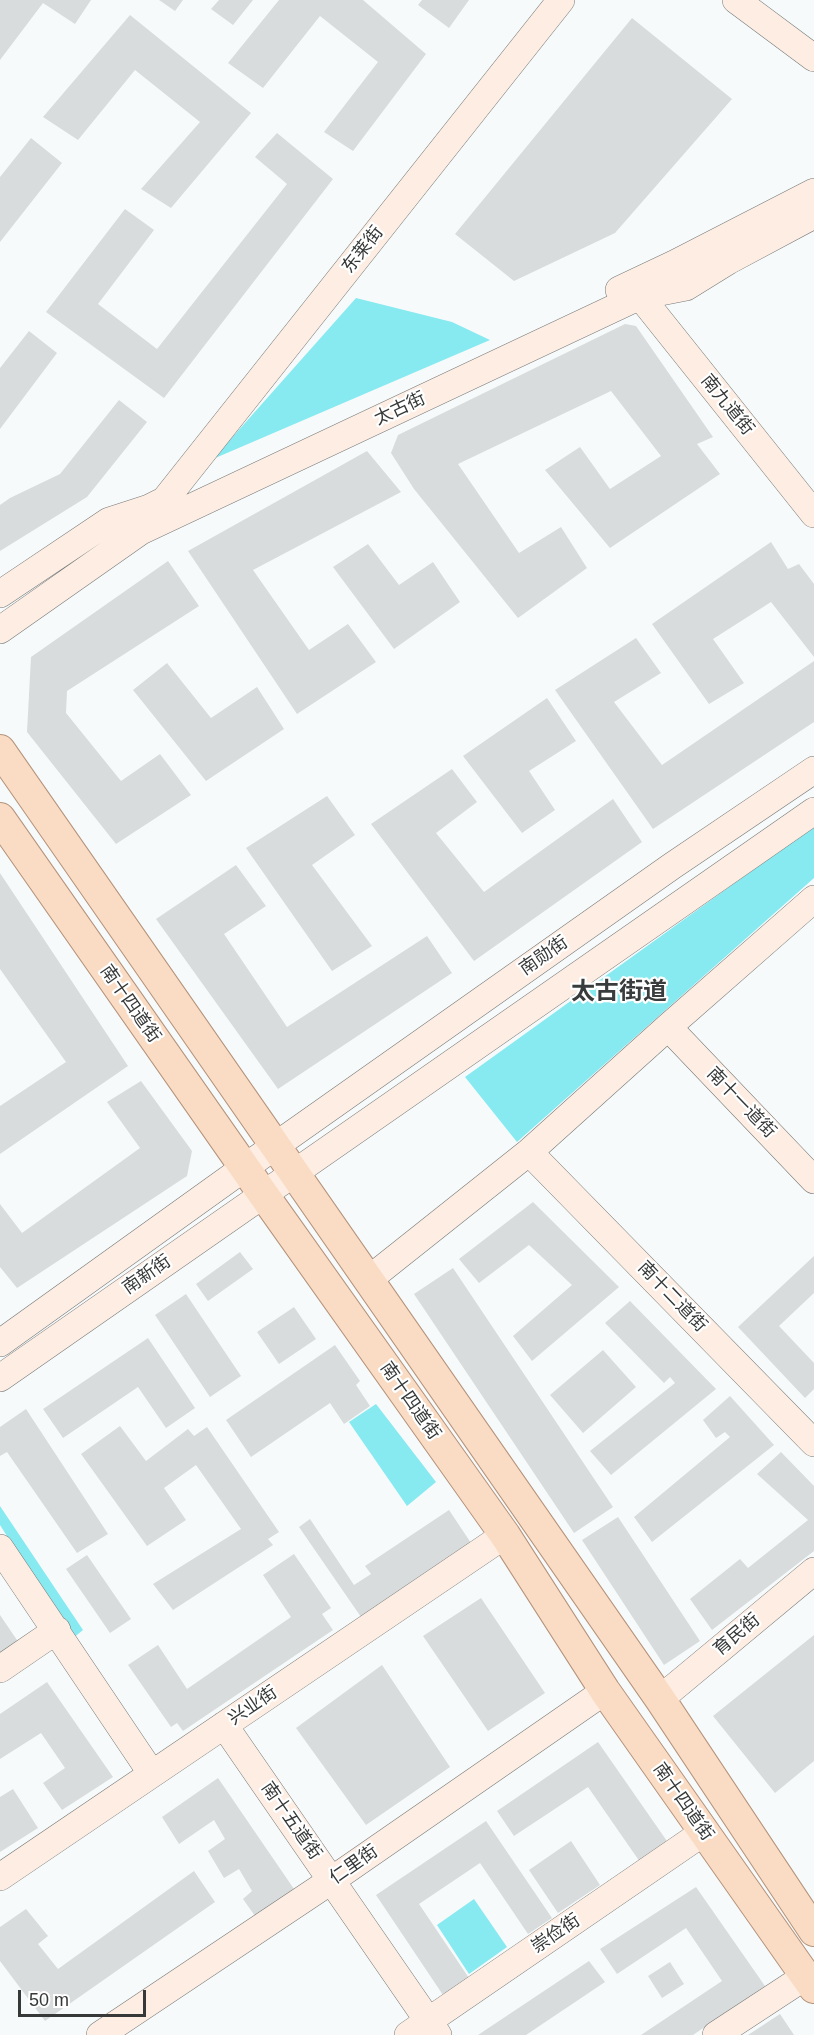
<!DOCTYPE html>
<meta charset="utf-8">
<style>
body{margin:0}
#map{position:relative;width:814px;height:2035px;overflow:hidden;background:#f7fafb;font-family:Arial,sans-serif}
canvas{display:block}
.scale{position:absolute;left:18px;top:1990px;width:128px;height:27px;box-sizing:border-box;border:3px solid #373939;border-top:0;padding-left:8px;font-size:18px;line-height:21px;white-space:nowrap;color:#373939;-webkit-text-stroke:4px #fff;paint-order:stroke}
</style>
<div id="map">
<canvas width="814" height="2035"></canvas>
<div class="scale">50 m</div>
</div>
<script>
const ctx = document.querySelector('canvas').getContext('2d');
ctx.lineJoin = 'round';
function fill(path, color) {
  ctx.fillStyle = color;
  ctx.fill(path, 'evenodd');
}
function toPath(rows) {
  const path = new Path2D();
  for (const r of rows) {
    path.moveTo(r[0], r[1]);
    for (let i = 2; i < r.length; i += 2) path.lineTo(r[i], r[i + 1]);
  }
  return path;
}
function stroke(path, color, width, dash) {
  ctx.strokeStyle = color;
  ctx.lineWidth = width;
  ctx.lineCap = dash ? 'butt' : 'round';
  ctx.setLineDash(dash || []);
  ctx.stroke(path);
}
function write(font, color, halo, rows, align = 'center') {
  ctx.font = font + ' Arial,"Noto Sans SC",sans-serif';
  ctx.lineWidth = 4.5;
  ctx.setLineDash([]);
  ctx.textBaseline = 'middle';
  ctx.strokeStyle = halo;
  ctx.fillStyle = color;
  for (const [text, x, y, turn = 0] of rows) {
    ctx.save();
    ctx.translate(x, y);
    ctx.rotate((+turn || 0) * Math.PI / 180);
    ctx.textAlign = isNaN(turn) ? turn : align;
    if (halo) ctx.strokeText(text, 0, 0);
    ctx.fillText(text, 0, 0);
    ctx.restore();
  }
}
const green = toPath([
 [356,298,452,322,490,340,213,459],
 [814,826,814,878,517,1142,465,1077],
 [376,1404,436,1482,407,1506,349,1422],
 [0,1506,83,1630,72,1639,0,1525],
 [474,1899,507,1947,469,1974,437,1925]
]);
const building = toPath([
 [0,0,91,0,75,24,43,3,0,60],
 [159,0,183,0,175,11],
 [219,0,253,0,233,25,211,9],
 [279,0,363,0,426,54,353,151,324,132,378,62,320,16,263,88,228,63],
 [422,0,469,0,449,28,418,5],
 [130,15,251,113,171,208,141,189,200,122,135,70,78,140,43,117],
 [632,18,732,99,615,233,514,281,455,234],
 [277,133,333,179,164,398,46,312,125,209,154,230,98,304,157,349,287,184,255,157],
 [31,138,62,163,0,242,0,177],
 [625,324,636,326,713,437,697,444,720,474,610,548,545,470,580,447,610,489,661,456,611,391,458,464,519,553,561,527,587,568,518,618,414,489,391,453,398,435],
 [29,331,57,353,0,429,0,368],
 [119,400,147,422,87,497,0,551,0,505,10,498,60,474],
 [367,451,401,492,253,570,309,650,348,624,376,662,297,714,188,551],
 [771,542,788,569,799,564,814,584,814,657,771,602,713,639,744,683,709,704,652,624],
 [368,544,399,585,433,562,460,602,394,649,333,567],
 [168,561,199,606,67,691,66,713,121,781,160,754,191,795,116,844,27,732,31,657],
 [636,638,661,673,614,702,662,765,814,661,814,722,653,829,555,690],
 [167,663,211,718,257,687,284,729,206,781,133,690],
 [547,698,576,741,529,771,555,810,522,833,463,756],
 [452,769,477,802,436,833,484,892,613,799,642,842,474,961,371,824],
 [327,796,355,835,312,865,372,946,332,971,246,848],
 [236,865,266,906,224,934,287,1027,427,936,452,973,278,1089,156,919],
 [0,873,128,1066,0,1154,0,1106,66,1062,0,969],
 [141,1081,192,1151,187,1176,17,1288,0,1267,0,1204,22,1233,140,1148,107,1102],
 [533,1202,619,1287,532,1361,513,1336,572,1285,529,1245,479,1283,459,1259],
 [240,1252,253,1269,208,1301,196,1284],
 [814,1256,814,1293,779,1326,814,1363,814,1389,805,1398,738,1327],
 [453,1268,613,1507,574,1533,414,1294],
 [186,1294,241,1376,210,1397,155,1315],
 [630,1301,716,1389,611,1475,590,1451,675,1383,670,1377,664,1383,605,1323],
 [294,1307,316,1339,279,1364,257,1332],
 [148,1338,195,1408,166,1428,138,1387,63,1438,43,1409],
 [335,1345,360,1381,356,1385,370,1406,344,1424,330,1403,251,1457,226,1420],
 [603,1350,636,1387,583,1433,550,1395],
 [730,1396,774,1445,652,1542,634,1517,730,1437,725,1432,716,1438,703,1420],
 [26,1409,108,1534,77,1553,7,1452,0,1456,0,1427],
 [120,1426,146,1461,188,1429,194,1436,207,1427,279,1532,268,1539,273,1545,173,1610,153,1584,241,1529,196,1465,164,1488,186,1520,147,1546,81,1454],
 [781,1452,814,1486,814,1551,712,1630,690,1599,740,1559,748,1568,808,1520,757,1474],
 [449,1510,471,1543,361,1617,299,1527,310,1519,354,1585,371,1574,365,1566],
 [618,1517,700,1641,664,1665,582,1540],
 [294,1554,331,1608,322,1614,333,1630,183,1731,177,1723,171,1727,128,1665,158,1645,187,1689,291,1617,263,1575],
 [87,1555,131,1619,110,1633,66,1569],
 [481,1598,545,1693,488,1731,423,1636],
 [0,1615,19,1643,0,1654],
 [814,1635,814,1761,775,1793,713,1716],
 [382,1665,450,1767,366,1825,296,1728],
 [47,1682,113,1777,62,1810,43,1783,65,1768,41,1733,0,1759,0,1714],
 [598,1742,669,1844,640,1862,588,1787,514,1836,497,1811],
 [218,1778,294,1889,255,1916,243,1899,252,1891,239,1869,224,1878,208,1851,225,1839,214,1820,179,1844,162,1817],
 [13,1789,38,1828,0,1852,0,1797],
 [486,1821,552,1918,528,1934,480,1863,419,1904,469,1978,443,1995,376,1895],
 [571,1841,600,1885,558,1913,529,1870],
 [194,1871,215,1902,45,2021,0,1961,0,1927,26,1909,48,1936,38,1944,58,1969],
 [696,1887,765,1986,693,2035,641,2035,722,1981,686,1928,617,1974,600,1949],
 [589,1961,605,1982,526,2035,478,2035],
 [670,1962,684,1984,662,1998,648,1976],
 [780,2014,794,2035,748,2035]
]);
const secondary = toPath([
 [736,0,814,58],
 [619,290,674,264,814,192],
 [640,296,814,514],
 [164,501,561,0],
 [0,594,109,521,149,508,173,496],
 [0,630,141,531,640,296,686,287,728,261,814,215],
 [668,1027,814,1180],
 [529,1152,814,1443],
 [368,1280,529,1152,668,1027,814,899],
 [0,1343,244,1168,672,866,814,770],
 [0,1378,814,811],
 [0,1548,152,1774],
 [0,1669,57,1630],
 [660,1699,814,1571],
 [224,1725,438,2035],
 [0,1877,505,1535],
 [100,2035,332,1880,605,1691],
 [408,2035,704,1832],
 [716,2035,806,1976]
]);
const primary = toPath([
 [0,750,660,1699,814,1931],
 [0,818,263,1194,505,1535,605,1691,814,1988]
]);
const streetNames = [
 ["东莱街",363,250,-52],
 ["南九道街",727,405,51],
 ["太古街",400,409,-25],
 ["南勋街",544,956,-35],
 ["南十四道街",130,1004,55],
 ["南十一道街",741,1103,46],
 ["南新街",147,1275,-35],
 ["南十二道街",672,1297,46],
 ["南十四道街",410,1401,55],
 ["育民街",737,1635,-40],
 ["兴业街",253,1706,-34],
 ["南十四道街",683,1802,55],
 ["南十五道街",291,1821,55],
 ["仁里街",354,1865,-35],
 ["崇俭街",556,1934,-34]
];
const districtNames = [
 ["太古街道",619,992]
];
fill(green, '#86eaf0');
fill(building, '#d8dcdc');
stroke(secondary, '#767979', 28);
stroke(primary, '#b4937b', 32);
stroke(secondary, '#fdede2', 27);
stroke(primary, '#fadcc5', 30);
write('18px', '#373939', '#fff', streetNames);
write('bold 24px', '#393c3c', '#fff', districtNames);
</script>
